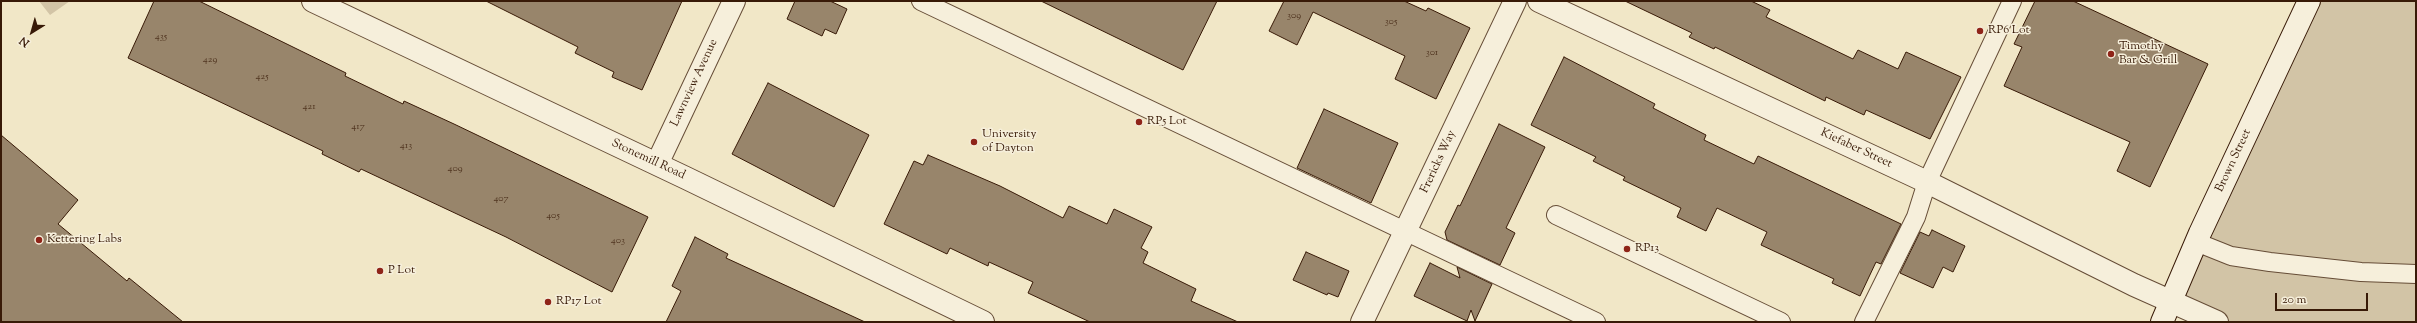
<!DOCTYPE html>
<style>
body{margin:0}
#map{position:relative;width:2417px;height:323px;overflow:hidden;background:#f1e7c7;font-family:"Sorts Mill Goudy",serif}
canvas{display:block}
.frame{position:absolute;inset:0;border:2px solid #381a07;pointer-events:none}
.north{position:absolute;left:12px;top:12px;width:40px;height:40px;-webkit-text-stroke:3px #f6efdb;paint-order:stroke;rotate:217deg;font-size:11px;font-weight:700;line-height:16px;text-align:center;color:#381a07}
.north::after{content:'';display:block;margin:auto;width:14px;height:18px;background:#381a07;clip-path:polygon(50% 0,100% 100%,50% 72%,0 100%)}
.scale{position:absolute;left:2275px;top:293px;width:93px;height:18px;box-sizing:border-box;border:2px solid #381a07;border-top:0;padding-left:5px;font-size:12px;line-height:14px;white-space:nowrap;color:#381a07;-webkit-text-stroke:3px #f6efdb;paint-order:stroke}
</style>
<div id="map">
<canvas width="2417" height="323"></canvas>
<div class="frame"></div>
<div class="north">N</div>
<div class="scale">20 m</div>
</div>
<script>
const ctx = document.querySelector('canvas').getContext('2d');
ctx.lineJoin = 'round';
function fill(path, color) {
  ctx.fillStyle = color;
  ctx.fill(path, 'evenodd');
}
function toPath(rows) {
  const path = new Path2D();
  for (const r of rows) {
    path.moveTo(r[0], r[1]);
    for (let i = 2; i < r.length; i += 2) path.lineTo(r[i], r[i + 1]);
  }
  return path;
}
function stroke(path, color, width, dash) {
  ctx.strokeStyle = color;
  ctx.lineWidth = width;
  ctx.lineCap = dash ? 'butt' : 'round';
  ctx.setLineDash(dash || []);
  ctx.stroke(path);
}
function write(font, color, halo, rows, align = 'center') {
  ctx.font = font + ' "Sorts Mill Goudy",serif';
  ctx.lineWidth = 3;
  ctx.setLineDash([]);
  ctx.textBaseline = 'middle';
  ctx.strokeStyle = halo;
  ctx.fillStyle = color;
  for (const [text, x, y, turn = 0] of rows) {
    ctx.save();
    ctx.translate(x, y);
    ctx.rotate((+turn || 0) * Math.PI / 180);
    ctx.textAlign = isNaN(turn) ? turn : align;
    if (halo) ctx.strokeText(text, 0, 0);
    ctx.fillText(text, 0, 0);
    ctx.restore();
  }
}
const green = toPath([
 [39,1,70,1,50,15],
 [2309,1,2416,1,2416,322,2217,322,2170,303]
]);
const building = toPath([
 [154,1,199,1,346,73,345,76,403,104,404,101,454,124,648,217,612,292,506,237,361,169,359,172,322,154,323,151,128,58,154,1],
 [486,1,682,1,642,90,612,77,614,72,575,53,578,47,486,1],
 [795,1,830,1,847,9,836,34,825,29,822,36,787,19,795,1],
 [1041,1,1217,1,1183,70,1041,1],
 [1284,1,1404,1,1426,11,1428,8,1470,28,1436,99,1395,79,1405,56,1313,12,1297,45,1269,31,1284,1],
 [1625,1,1751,1,1770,10,1766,17,1853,59,1858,50,1898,69,1906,52,1961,77,1930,139,1866,110,1864,115,1826,97,1825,101,1715,47,1714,49,1689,37,1692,33,1625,1],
 [2035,1,2073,1,2208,64,2150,187,2117,171,2130,142,2004,86,2022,47,2014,44,2035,1],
 [1564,57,1655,104,1653,108,1706,135,1704,140,1754,164,1758,156,1901,224,1881,264,1876,262,1860,296,1832,283,1834,279,1761,245,1767,232,1717,208,1706,231,1677,217,1681,208,1623,180,1625,177,1593,161,1596,157,1531,125,1564,57],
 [768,83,869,135,834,207,732,154,768,83],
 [1324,109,1398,143,1371,203,1297,168,1324,109],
 [1499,124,1545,147,1506,228,1515,233,1500,265,1447,240,1445,232,1458,205,1460,206,1499,124],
 [1,135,78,200,58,224,127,281,129,278,183,322,1,322,1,135],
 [928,155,1000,186,1063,218,1069,206,1107,224,1114,209,1152,227,1141,248,1148,252,1143,263,1196,289,1191,301,1238,322,1090,322,1028,293,1033,282,989,262,988,266,950,248,947,254,884,224,914,161,923,165,928,155],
 [1932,230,1965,246,1953,272,1943,267,1933,288,1900,273,1920,232,1929,236,1932,230],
 [695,237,728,254,726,258,865,322,666,322,681,291,672,286,695,237],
 [1306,252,1349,271,1338,297,1328,293,1327,295,1293,280,1306,252],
 [1430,263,1460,278,1457,267,1492,284,1475,321,1471,310,1467,321,1414,296,1430,263]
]);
const lane = toPath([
 [921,1,1596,322],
 [1556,215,1781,322],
 [2196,242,2231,256,2270,262,2361,272,2416,274],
 [1864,322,1916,217,1927,182,2012,1]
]);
const street = toPath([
 [313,1,686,178,983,322],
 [1539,1,1927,182,2134,285,2217,322],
 [657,164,734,1],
 [1362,322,1515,1]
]);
const secondary = toPath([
 [2162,322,2200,233,2309,1]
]);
const markers = [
 [1980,31,4,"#8f2418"],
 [2111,54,4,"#8f2418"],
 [1139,122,4,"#8f2418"],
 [974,142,4,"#8f2418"],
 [39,240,4,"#8f2418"],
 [1627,249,4,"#8f2418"],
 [380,271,4,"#8f2418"],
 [548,302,4,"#8f2418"]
];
const numberNames = [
 ["309",1294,16],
 ["305",1391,22],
 ["435",161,37],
 ["301",1432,53],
 ["429",210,60],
 ["425",262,77],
 ["421",309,107],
 ["417",358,127],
 ["413",406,146],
 ["409",455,169],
 ["407",501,199],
 ["405",553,216],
 ["403",618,241]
];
const poiNames = [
 ["RP6 Lot",1988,31],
 ["Timothy",2119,47],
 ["Bar & Grill",2119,61],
 ["RP5 Lot",1147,122],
 ["University",982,135],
 ["of Dayton",982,149],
 ["Kettering Labs",47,240],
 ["RP13",1635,249],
 ["P Lot",388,271],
 ["RP17 Lot",556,302]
];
const streetNames = [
 ["Lawnview Avenue",695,83,-65],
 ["Kiefaber Street",1856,149,25],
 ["Stonemill Road",648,160,25],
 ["Brown Street",2234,161,-65],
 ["Frericks Way",1439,162,-65]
];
fill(green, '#d2c4a6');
fill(building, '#98856b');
stroke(building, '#381a07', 1);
stroke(lane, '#664d37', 20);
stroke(street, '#664d37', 24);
stroke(secondary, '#381a07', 24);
stroke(lane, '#f6efdb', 18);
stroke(street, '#f6efdb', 22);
stroke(secondary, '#f6efdb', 22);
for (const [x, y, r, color] of markers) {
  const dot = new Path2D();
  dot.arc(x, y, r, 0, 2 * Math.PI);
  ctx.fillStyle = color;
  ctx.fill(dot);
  stroke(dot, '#f6efdb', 1.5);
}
write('10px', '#503520', null, numberNames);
write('12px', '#381a07', '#f6efdb', poiNames, 'left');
write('12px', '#381a07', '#f6efdb', streetNames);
</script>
